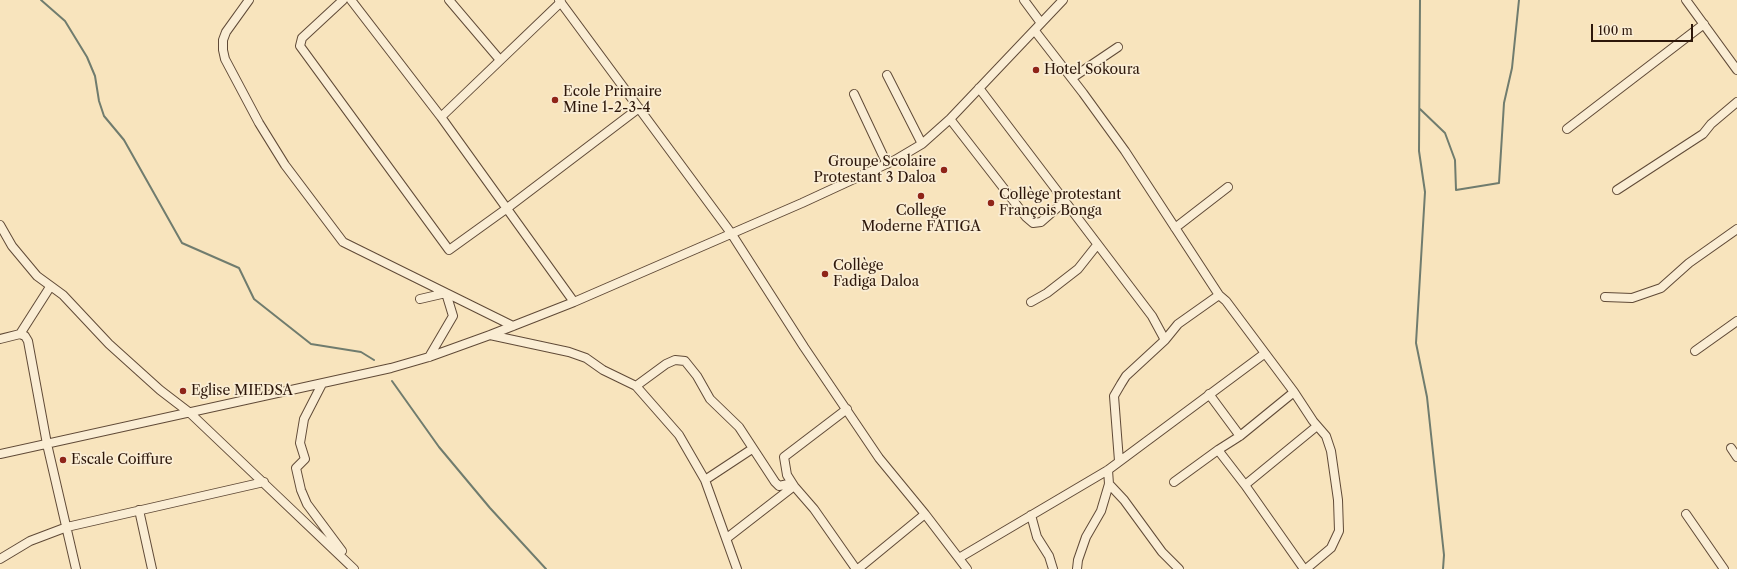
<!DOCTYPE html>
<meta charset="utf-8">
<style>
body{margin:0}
#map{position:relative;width:1737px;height:569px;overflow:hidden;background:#f8e4bd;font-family:"Libre Caslon Text",serif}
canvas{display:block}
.scale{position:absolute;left:1591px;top:24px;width:102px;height:18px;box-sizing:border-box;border:2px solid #2d170a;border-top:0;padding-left:5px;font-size:12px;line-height:14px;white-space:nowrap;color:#2d170a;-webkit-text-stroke:3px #faedd4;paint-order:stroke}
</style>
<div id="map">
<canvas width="1737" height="569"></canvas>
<div class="scale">100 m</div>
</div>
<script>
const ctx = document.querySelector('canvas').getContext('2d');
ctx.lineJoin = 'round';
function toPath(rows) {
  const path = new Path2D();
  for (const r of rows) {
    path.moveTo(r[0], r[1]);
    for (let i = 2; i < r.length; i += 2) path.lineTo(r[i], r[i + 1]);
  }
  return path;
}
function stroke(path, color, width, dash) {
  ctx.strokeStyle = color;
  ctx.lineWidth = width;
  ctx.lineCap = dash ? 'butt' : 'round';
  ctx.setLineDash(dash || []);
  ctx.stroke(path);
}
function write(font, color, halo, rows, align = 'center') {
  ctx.font = font + ' "Libre Caslon Text",serif';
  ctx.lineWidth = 3.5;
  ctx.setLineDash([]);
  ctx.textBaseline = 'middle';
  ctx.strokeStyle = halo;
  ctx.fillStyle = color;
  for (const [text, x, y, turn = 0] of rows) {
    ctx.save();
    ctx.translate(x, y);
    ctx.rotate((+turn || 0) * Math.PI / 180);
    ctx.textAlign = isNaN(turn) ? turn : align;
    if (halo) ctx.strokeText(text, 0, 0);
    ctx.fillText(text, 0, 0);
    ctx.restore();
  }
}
const stream = toPath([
 [41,0,65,21,87,57,95,76,99,101,104,116,124,140,182,243,239,268,254,299,311,344,361,352,374,360],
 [1420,0,1419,151,1425,192,1416,343,1427,397,1444,555,1443,569],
 [1420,109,1445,133,1455,160,1456,190,1499,183,1504,103,1512,68,1519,0],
 [392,381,439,447,490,508,546,569]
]);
const minor = toPath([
 [249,0,226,32,223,40,223,50,225,59,259,123,285,165,343,242,513,326],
 [343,0,302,38,300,46,449,250,506,209,639,108],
 [351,0,441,117,574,302],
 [449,0,500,60],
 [559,0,731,233,804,347,879,458,925,514,967,569],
 [1024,0,1041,23],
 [1686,0,1737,70],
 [1035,31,1083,93,1125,151,1219,295,1226,301,1294,392,1313,421,1326,436,1331,451,1338,500,1339,531,1331,548,1306,569],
 [887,75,922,144],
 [1072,78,1118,47],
 [979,88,1152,316,1165,340],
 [854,94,887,164],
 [441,117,561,2],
 [950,119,1026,217,1033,223,1041,222,1065,201],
 [1567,129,1704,24],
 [1617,190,1703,134,1711,124,1737,102],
 [0,225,12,246,37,276,63,295,109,344,160,390,190,413,354,569],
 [1175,228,1228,187],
 [1605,297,1632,298,1661,288,1689,263,1737,229],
 [420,299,446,293,453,316,429,357],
 [1031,302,1047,293,1078,269,1097,245],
 [20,334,50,287],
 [490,335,569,352,586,358,603,370,636,386,679,435,705,480,737,569],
 [0,339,20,334,25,336,28,341,47,444,76,569],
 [1695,351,1737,321],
 [322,384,304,419,300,443,305,459,296,468,301,490,307,504,342,551],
 [636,386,666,364,675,360,685,361,697,376,710,399,739,427,775,482,779,486,788,484,794,486,814,509,856,569],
 [1209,394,1240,436,1294,392],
 [1731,448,1737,457],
 [1218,450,1245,485],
 [0,454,391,368,429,357,490,335,574,302,802,203,895,160,922,144,950,119,1063,0],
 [1119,461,1114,396,1121,384,1126,376,1165,340,1178,324,1219,295],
 [705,480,752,449],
 [1174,482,1218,450,1240,436],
 [1109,484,1124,500,1162,552,1179,569],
 [139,510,152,569],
 [1686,514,1724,569],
 [1031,515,1037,537,1049,556,1053,569],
 [727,538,794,486,787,475,784,457,847,409],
 [959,558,1108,470,1264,354],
 [0,559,30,541,67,527,264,482],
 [858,569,925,514],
 [1077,569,1078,560,1086,537,1101,511,1109,484,1108,470],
 [1304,569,1245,485,1317,426]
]);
const markers = [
 [1036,70,4,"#8f2418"],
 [555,100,4,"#8f2418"],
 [944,170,4,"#8f2418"],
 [921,196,4,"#8f2418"],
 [991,203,4,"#8f2418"],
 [825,274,4,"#8f2418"],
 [183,391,4,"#8f2418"],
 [63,460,4,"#8f2418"]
];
const poiNames = [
 ["Hotel Sokoura",1044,70],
 ["Ecole Primaire",563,92],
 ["Mine 1-2-3-4",563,108],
 ["Groupe Scolaire",936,162,"right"],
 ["Protestant 3 Daloa",936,178,"right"],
 ["Collège protestant",999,195],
 ["François Bonga",999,211],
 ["College",921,211,"center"],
 ["Moderne FATIGA",921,227,"center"],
 ["Collège",833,266],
 ["Fadiga Daloa",833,282],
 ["Eglise MIEDSA",191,391],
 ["Escale Coiffure",71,460]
];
stroke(stream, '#707c6e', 2);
stroke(minor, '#604a37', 10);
stroke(minor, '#faedd4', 8);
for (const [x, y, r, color] of markers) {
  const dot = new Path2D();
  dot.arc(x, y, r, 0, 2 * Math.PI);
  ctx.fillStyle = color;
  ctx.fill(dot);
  stroke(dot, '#faedd4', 1.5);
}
write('14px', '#2d170a', '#faedd4', poiNames, 'left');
</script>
